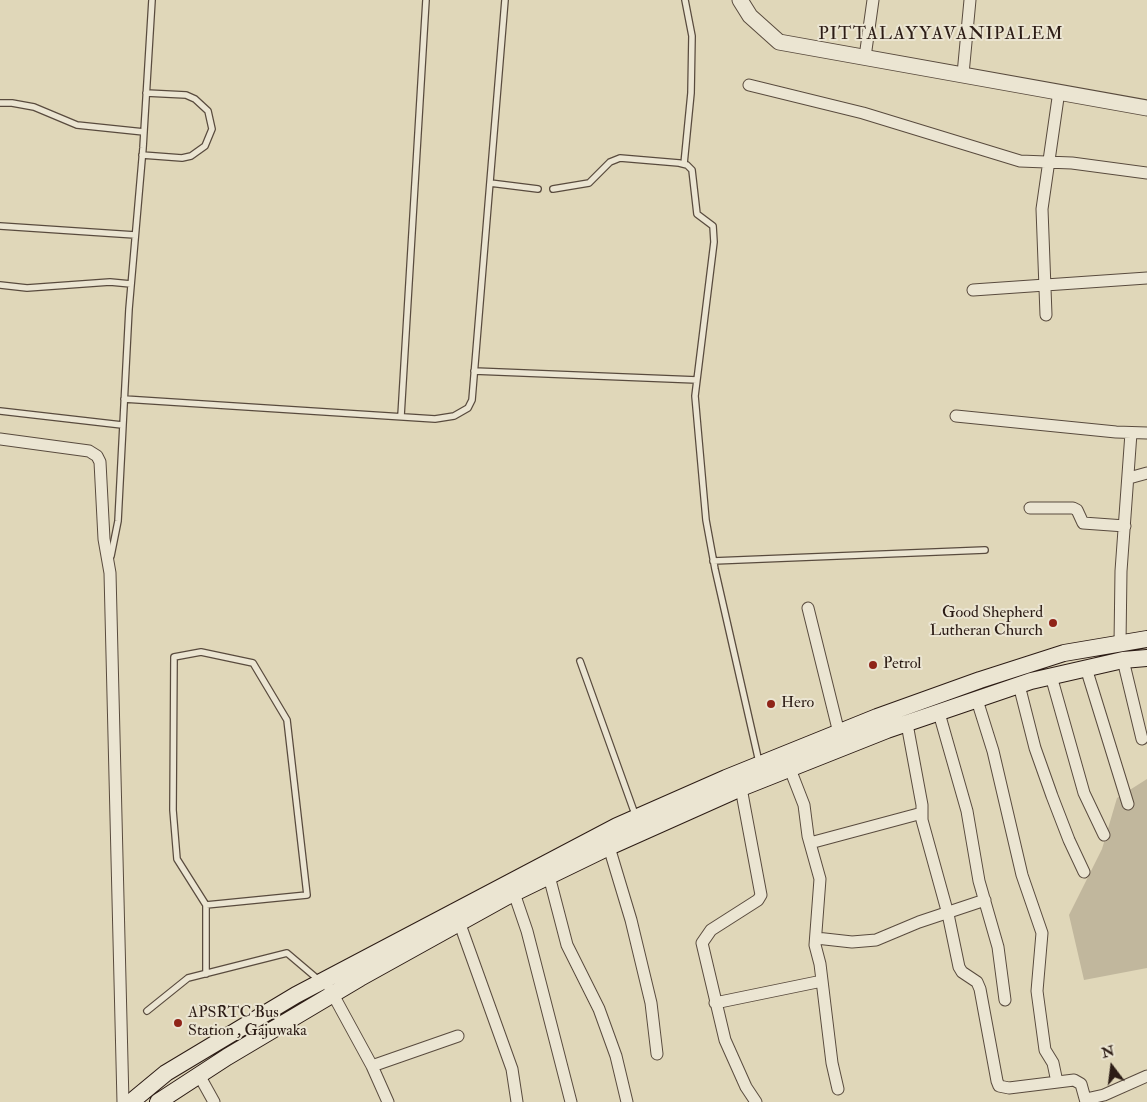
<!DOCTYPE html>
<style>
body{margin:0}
#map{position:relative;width:1147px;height:1102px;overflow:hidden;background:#e0d7b9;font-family:"IM FELL Double Pica",serif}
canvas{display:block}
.north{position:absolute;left:1087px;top:1042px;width:50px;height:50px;-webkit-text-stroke:4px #ebe5d2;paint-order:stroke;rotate:345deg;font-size:14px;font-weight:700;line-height:20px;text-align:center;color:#2c1c15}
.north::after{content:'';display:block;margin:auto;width:18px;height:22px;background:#2c1c15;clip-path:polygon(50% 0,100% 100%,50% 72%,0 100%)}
</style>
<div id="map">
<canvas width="1147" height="1102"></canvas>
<div class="north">N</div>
</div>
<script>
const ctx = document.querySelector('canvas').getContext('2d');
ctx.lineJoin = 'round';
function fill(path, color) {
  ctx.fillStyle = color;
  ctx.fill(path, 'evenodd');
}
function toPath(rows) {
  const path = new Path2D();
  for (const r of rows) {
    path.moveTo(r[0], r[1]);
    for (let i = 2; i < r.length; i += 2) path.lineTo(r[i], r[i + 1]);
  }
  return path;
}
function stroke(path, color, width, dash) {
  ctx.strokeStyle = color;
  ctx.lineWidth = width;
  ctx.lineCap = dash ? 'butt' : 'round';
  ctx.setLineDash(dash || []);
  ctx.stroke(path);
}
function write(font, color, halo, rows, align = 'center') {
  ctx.font = font + ' "IM FELL Double Pica",serif';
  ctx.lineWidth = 4;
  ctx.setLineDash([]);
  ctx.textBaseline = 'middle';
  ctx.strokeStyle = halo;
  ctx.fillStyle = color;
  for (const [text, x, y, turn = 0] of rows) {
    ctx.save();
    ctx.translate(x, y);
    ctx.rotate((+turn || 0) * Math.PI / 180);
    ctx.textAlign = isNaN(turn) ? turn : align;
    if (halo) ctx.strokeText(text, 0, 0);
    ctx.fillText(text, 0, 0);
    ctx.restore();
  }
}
const green = toPath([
 [1147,779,1147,968,1084,980,1069,915,1102,849,1117,798]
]);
const service = toPath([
 [0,103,12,103,34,107,77,125,144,132],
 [142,155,182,158,191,156,205,146,212,129,208,111,195,99,186,95,146,93],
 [684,164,691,93,692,36,685,0],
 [490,183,538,189],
 [553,189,589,183,610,162,620,158,679,163,687,165,692,170,697,214,713,226,714,242,695,396,706,520,715,569,759,762],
 [0,226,135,235],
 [0,285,27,288,110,282,131,284],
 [474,371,697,380],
 [124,399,435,419,454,416,468,408,472,400,505,0],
 [0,411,122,425],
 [401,416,426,0],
 [111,556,118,521,129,309,143,148,152,0],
 [713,561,985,550],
 [580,661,636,817],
 [206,905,177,859,173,810,174,657,201,652,253,663,287,720,307,895,206,905,206,974],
 [147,1011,188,978,287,953,320,981]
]);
const minor = toPath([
 [865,57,873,0],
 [963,74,970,0],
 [749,85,863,113,1020,161,1072,163,1147,173],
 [973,290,1147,278],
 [1046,315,1042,209,1059,91],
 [956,416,1116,432,1147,433],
 [0,439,89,451,97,456,100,462,104,539,110,573,123,1102],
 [1129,478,1147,473],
 [1030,508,1073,508,1077,510,1083,523,1125,526],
 [808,608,839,733],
 [1120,643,1121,571,1131,433],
 [1123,660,1142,739],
 [1086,668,1128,804],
 [1051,676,1084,793,1104,835],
 [1019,685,1035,748,1052,796,1069,840,1084,872],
 [977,700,993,751,1022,875,1042,933,1037,991,1045,1050,1053,1063,1057,1082],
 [939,713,967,811,979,881,998,947,1005,1000],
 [907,724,922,805,922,820,948,914,959,967,962,972,977,982,980,989,997,1081,999,1086,1009,1088,1074,1080,1081,1084,1086,1102],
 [790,769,804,805,808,836,820,879,815,945,820,964,832,1063,838,1089],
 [741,788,761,895,758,900,711,930,702,943,725,1040,746,1087,756,1102],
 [810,843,922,813],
 [609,847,631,920,651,1003,657,1054],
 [549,876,567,945,599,1009,616,1056,627,1102],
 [514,893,527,931,571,1102],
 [457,916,512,1069,517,1102],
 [816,938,852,942,876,940,919,922,985,900],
 [330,989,372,1066,388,1102],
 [715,1003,822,981],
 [372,1066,458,1036],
 [199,1075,214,1102],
 [1086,1099,1104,1095,1147,1076]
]);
const tertiary = toPath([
 [740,0,750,16,779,42,1147,108]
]);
const secondary = toPath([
 [131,1102,166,1073,296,995,617,826,726,778,877,717,980,680,1064,653,1147,639],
 [158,1102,227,1057,360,978,506,897,609,847,741,788,887,730,1031,681,1123,660,1147,658]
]);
const markers = [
 [1053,623,5,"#8f2418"],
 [873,665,5,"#8f2418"],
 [771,704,5,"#8f2418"],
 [178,1023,5,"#8f2418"]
];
const poiNames = [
 ["Good Shepherd",1043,614,"right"],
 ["Lutheran Church",1043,632,"right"],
 ["Petrol",883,665],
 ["Hero",781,704],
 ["APSRTC Bus",188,1014],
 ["Station , Gajuwaka",188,1032]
];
const neighbourhoodNames = [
 ["PITTALAYYAVANIPALEM",941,35]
];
fill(green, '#c1b79d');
stroke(service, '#594b3e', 8);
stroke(minor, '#594b3e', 13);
stroke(tertiary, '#594b3e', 17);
stroke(secondary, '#2c1c15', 18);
stroke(service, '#ebe5d2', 5.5);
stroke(minor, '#ebe5d2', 11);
stroke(tertiary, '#ebe5d2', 15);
stroke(secondary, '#ebe5d2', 16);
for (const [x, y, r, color] of markers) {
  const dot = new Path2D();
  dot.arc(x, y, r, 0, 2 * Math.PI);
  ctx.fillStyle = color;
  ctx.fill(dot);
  stroke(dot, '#ebe5d2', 2);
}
write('16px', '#2c1c15', '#ebe5d2', poiNames, 'left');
ctx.letterSpacing = '1px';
write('18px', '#2c1c15', '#ebe5d2', neighbourhoodNames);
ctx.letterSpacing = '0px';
</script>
